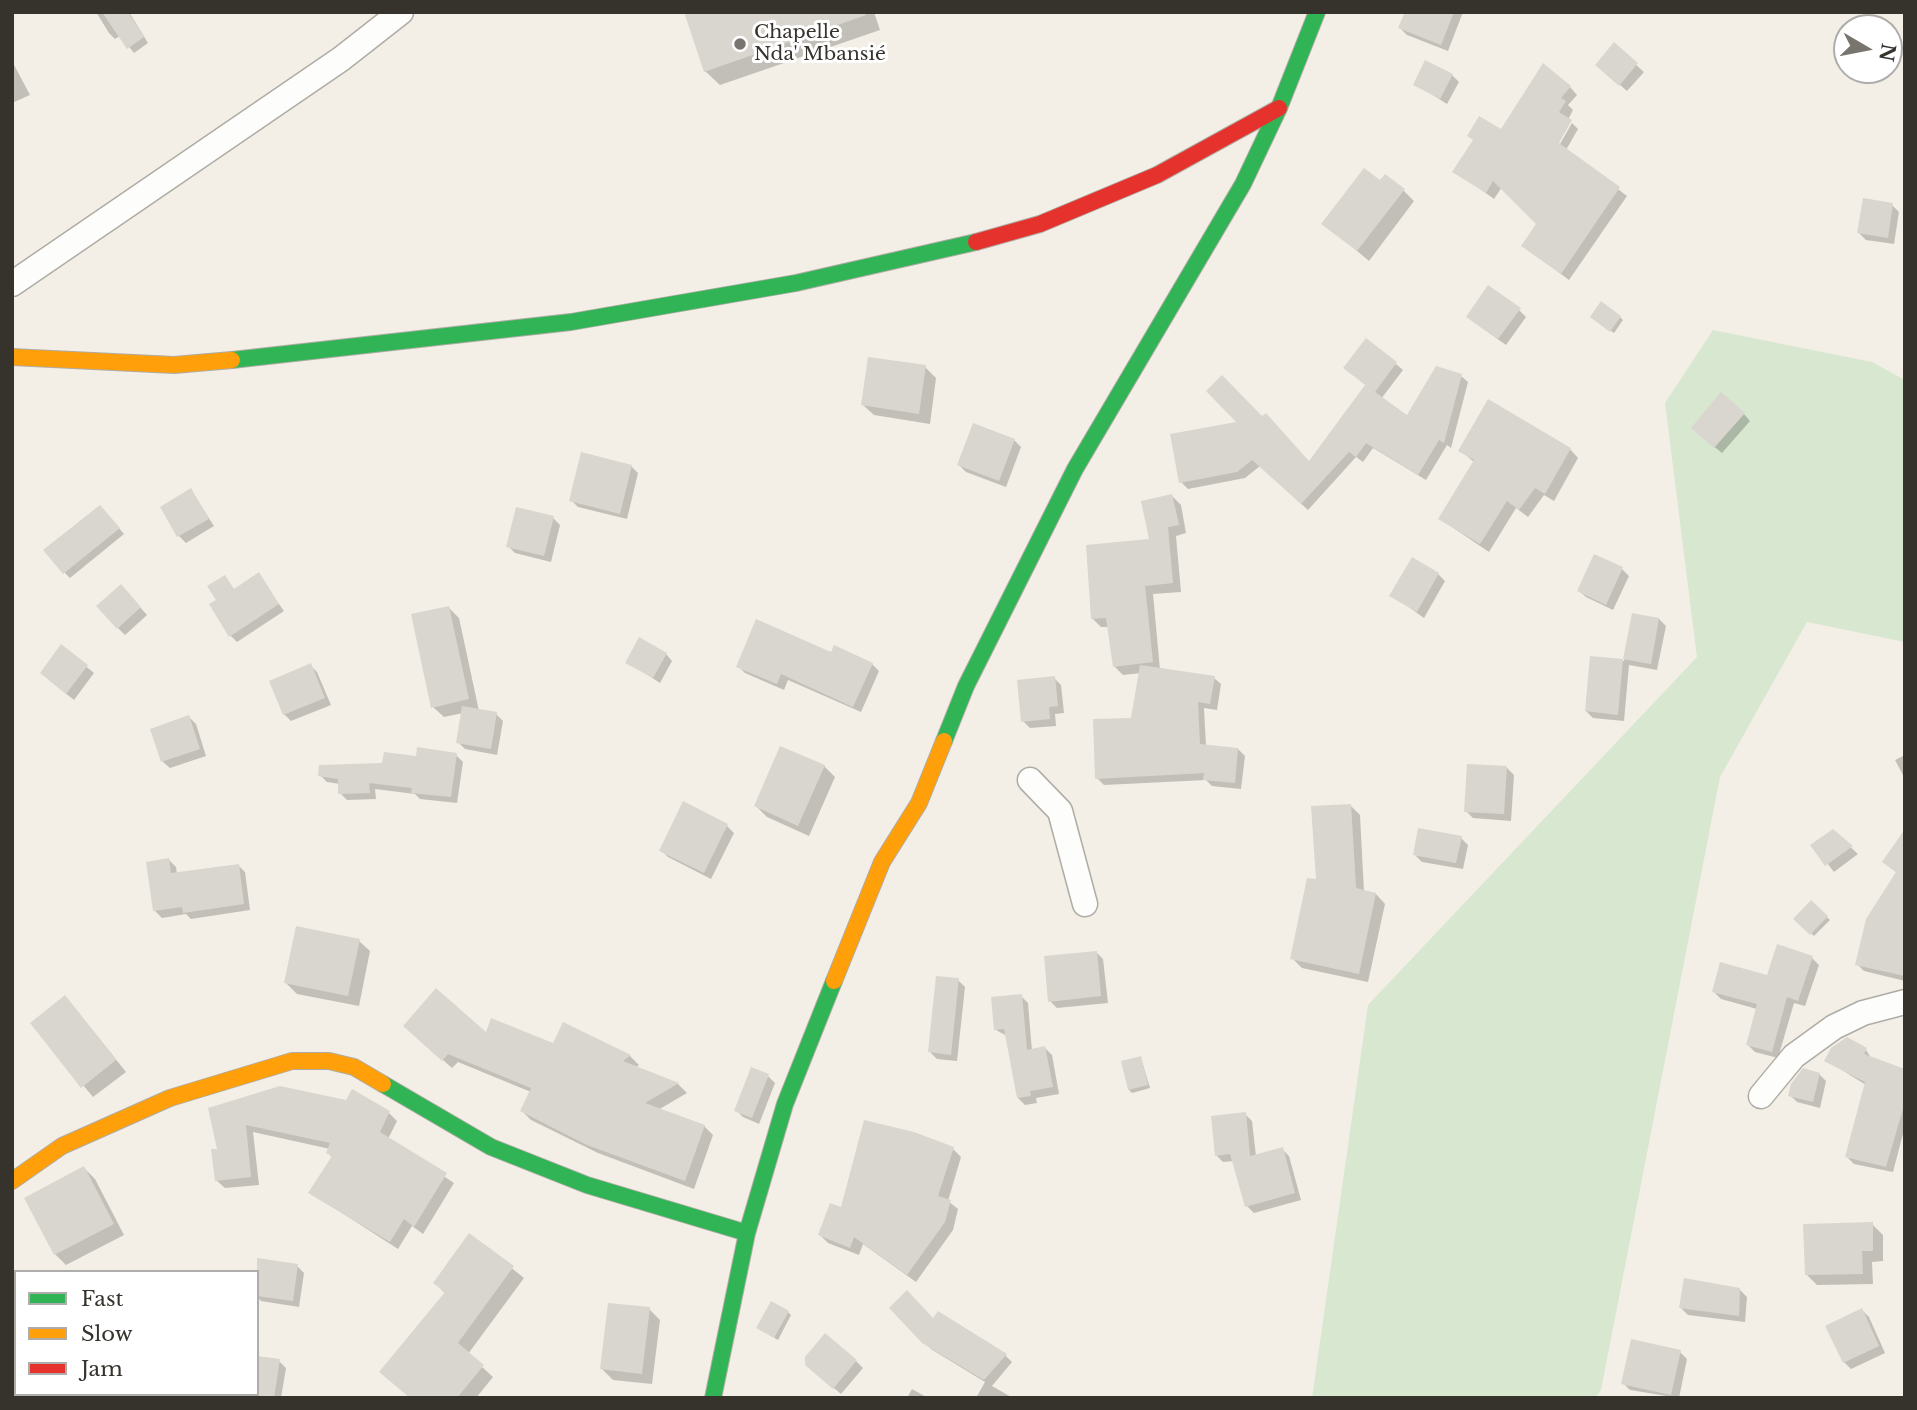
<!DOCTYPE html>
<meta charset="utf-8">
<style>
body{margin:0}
#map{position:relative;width:1917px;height:1410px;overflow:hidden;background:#f3efe6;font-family:"Libre Baskerville",serif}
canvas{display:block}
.frame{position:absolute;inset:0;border:14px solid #36332d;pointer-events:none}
.legend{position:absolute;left:14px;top:1270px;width:245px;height:126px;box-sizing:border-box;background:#fff;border:2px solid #afadab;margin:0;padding:9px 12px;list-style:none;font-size:21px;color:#36332d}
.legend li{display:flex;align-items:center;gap:14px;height:35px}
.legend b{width:35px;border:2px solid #afadab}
.north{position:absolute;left:1833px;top:14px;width:70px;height:70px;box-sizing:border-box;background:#fff;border:2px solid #afadab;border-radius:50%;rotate:100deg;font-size:19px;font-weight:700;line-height:28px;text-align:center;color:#36332d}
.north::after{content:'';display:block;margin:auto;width:24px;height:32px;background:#78756e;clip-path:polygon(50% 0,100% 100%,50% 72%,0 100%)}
</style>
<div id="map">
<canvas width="1917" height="1410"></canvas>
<div class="frame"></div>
<ul class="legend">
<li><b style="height:9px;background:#30b455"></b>Fast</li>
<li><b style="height:9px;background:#ff9f0a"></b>Slow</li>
<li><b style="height:9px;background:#e5322d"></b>Jam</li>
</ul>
<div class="north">N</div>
</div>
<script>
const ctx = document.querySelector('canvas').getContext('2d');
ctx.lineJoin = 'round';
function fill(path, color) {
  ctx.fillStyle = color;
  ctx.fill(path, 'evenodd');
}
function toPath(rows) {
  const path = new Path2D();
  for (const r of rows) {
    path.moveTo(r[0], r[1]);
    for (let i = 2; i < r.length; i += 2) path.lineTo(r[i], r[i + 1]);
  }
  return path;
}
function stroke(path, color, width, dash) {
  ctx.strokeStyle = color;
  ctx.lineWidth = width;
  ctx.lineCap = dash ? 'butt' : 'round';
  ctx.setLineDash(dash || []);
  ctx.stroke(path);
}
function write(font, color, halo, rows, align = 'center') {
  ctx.font = font + ' "Libre Baskerville",serif';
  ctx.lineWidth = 6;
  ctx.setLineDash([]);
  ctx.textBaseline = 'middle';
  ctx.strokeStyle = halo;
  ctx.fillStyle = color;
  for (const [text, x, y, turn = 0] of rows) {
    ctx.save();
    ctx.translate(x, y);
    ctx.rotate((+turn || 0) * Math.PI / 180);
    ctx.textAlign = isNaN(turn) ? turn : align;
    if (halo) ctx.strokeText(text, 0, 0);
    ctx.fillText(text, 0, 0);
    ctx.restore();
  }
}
const green = toPath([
 [1713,330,1872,362,1905,380,1905,642,1807,622,1720,777,1601,1390,1595,1398,1312,1398,1368,1005,1697,657,1665,403]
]);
const shadow = toPath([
 [96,12,129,12,148,43,134,53,120,36,115,39,109,33],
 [685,12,874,12,880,30,720,85,705,71],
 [1407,12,1463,12,1448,51,1407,35,1400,28],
 [1614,45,1644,72,1627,91,1604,71],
 [12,61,30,95,12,103],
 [1452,75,1459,82,1447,104,1415,84],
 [1570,87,1577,95,1568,105,1573,110,1553,149,1556,151,1572,123,1578,129,1566,150,1627,196,1569,280,1523,246,1539,224,1502,187,1494,199,1455,171,1501,132],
 [1381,183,1404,191,1414,201,1369,261,1324,223],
 [1892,205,1899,212,1894,244,1866,240,1859,233],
 [1519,310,1526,317,1506,345,1475,323],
 [1620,317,1623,320,1614,333,1595,319],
 [1396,364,1403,370,1381,399,1407,418,1461,376,1468,382,1451,448,1447,445,1426,480,1373,448,1363,462,1356,457,1308,510,1260,466,1245,478,1188,489,1181,482,1172,435,1309,463,1367,385],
 [925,367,936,378,930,424,874,415,863,405],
 [1744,414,1750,421,1722,453,1700,435],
 [1014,440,1021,447,1006,487,966,472,959,465],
 [1570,449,1578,458,1554,501,1544,495,1528,517,1516,508,1489,552,1440,519,1475,463,1460,450],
 [631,466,638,473,627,519,578,507,571,500],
 [191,490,214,526,186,543,179,536],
 [1172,496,1181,505,1186,533,1176,536,1181,592,1153,594,1160,670,1214,678,1221,684,1217,710,1204,708,1206,746,1238,749,1245,756,1241,789,1212,786,1206,780,1104,785,1097,778,1133,719,1141,673,1123,675,1114,666,1109,627,1101,627,1092,618,1151,541],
 [106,513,124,534,70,578,64,572],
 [553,518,560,525,551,562,515,553,508,546],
 [1622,569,1629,576,1613,610,1586,597,1579,591],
 [1438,574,1445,581,1424,618,1392,595],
 [258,575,284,611,237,642,231,636,218,601,224,577,235,590],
 [128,594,147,615,125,635,118,628],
 [448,607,459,618,479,711,496,714,503,721,497,755,465,749,458,742,463,713,444,717,433,707],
 [1634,615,1659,619,1666,626,1657,670,1629,665,1624,721,1593,718,1586,711,1591,658,1624,661],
 [62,647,94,673,74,700,49,680],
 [666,654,672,661,660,683,628,662],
 [872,664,879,671,861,712,788,680,784,690,745,673,738,666],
 [310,665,317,672,331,705,291,721,284,714,271,681],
 [1054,678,1061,685,1064,713,1055,714,1056,726,1030,728,1023,721],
 [189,717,196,724,206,756,170,768,163,762,152,730],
 [456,755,463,762,457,803,420,799,415,794,375,789,376,799,347,800,340,793,340,784,327,782,320,775],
 [1905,755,1905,779,1895,760],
 [824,766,835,777,809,836,767,817,756,806],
 [1507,768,1514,775,1511,821,1473,818,1466,811],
 [1350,805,1360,815,1364,892,1376,894,1385,904,1368,982,1302,968,1292,958,1318,882],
 [727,826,734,833,711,879,668,857,661,850],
 [1833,831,1858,854,1834,872,1813,845],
 [1905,834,1905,981,1864,971,1857,964,1897,873,1884,862],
 [1461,838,1468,845,1463,869,1422,862,1415,855],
 [169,860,176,867,177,874,238,865,245,872,250,910,191,919,186,914,162,918,155,911],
 [1811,902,1830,920,1814,936,1796,919],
 [359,941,370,951,359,1006,297,994,286,983],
 [1096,952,1103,959,1108,1003,1057,1008,1050,1001],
 [1812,958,1819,965,1805,1006,1794,1003,1778,1058,1755,1052,1748,1045,1757,1009,1721,999,1714,992,1768,977],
 [958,980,965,987,957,1061,937,1059,930,1052],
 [1021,996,1028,1003,1032,1051,1045,1048,1052,1055,1059,1094,1036,1098,1037,1103,1025,1105,1018,1098,1007,1036,996,1030],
 [75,1008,126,1072,93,1097,32,1024],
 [564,1024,630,1056,639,1065,635,1068,678,1084,687,1093,658,1110,704,1126,713,1135,694,1189,598,1153,531,1120,522,1111,531,1092,458,1062,452,1068,414,1034,486,1035,554,1046],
 [1866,1050,1872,1059,1905,1071,1905,1126,1893,1172,1854,1164,1847,1157,1866,1085,1826,1060],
 [1141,1058,1150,1088,1132,1093,1129,1090],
 [1819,1074,1826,1081,1820,1108,1797,1102,1790,1095],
 [768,1076,775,1083,759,1124,743,1117,736,1110],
 [210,1109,389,1113,397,1121,388,1139,454,1183,423,1234,412,1226,398,1249,311,1193,333,1158,328,1153,330,1149,253,1132,259,1185,225,1188,216,1180,219,1150],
 [1245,1114,1252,1121,1256,1156,1282,1149,1289,1156,1301,1200,1254,1213,1247,1206,1234,1161,1223,1162,1216,1155],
 [953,1149,961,1157,948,1201,958,1209,953,1230,916,1282,863,1244,859,1255,828,1243,820,1235,842,1210],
 [84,1168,95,1179,124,1235,66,1265,55,1254,27,1199],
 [1872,1224,1883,1235,1883,1261,1872,1262,1873,1284,1817,1285,1807,1275],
 [470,1235,524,1278,468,1354,493,1377,476,1398,430,1398,446,1294,435,1283],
 [297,1266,304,1273,299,1307,261,1301,257,1297,257,1274],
 [1740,1290,1747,1297,1745,1322,1688,1315,1681,1308],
 [891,1308,934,1320,1005,1355,1012,1362,992,1386,1013,1398,976,1398,985,1382,931,1349],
 [649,1309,660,1320,652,1384,613,1380,602,1369],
 [1862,1310,1869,1317,1885,1353,1851,1369,1844,1362],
 [788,1312,791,1315,778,1340,758,1328],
 [16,1350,16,1379,12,1375,12,1353],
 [1680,1352,1687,1359,1679,1398,1630,1390,1623,1383],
 [279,1361,286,1368,281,1398,229,1398,230,1394,257,1394],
 [856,1361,863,1368,841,1394,814,1371],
 [912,1389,928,1398,907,1398],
 [180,1394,212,1394,212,1398,181,1398]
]);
const building = toPath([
 [102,12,128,12,144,37,127,49],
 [684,12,866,12,866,15,704,72],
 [1405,12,1454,12,1441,45,1398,28],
 [1614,42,1638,63,1619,86,1595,65],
 [1425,60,1453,74,1440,99,1413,85],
 [1543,63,1571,86,1561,98,1566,101,1559,112,1572,120,1559,143,1620,187,1561,274,1521,246,1536,224,1493,181,1486,193,1452,172,1473,140,1467,136,1479,116,1501,129],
 [1364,168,1380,180,1385,174,1405,189,1357,251,1321,224],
 [1863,198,1893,203,1888,238,1857,233],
 [1488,285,1521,308,1498,339,1466,317],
 [1601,301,1621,316,1610,332,1590,317],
 [1366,338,1397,362,1375,392,1407,415,1436,366,1462,374,1444,443,1439,440,1418,475,1366,443,1356,457,1349,452,1301,504,1252,460,1237,472,1179,483,1170,434,1236,422,1206,391,1222,375,1262,416,1266,413,1309,461,1365,385,1368,387,1343,368],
 [868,357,926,365,919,414,861,405],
 [1721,392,1745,413,1714,448,1691,428],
 [1488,399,1571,448,1545,494,1535,488,1519,510,1507,501,1480,544,1438,519,1474,460,1458,451],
 [973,423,1015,439,999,481,957,465],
 [581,452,632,465,620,514,569,501],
 [191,488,209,519,177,537,160,507],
 [1172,494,1179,525,1168,527,1173,583,1145,586,1153,662,1113,667,1106,618,1091,619,1086,545,1149,539,1141,501],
 [100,505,120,528,63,574,43,550],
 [516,507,554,516,544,556,506,547],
 [1594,554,1623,567,1606,605,1577,591],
 [1412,557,1439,573,1417,612,1389,596],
 [259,572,279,604,229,637,209,604,216,600,207,586,225,575,234,589],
 [121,584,141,607,117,629,96,606],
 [449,606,469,699,431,708,411,614],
 [1632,613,1659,618,1651,664,1623,659],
 [756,619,831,652,834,645,873,663,853,707,781,674,777,684,736,667],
 [639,637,667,653,653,678,625,663],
 [61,644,88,665,66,694,40,673],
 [1590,656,1623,659,1618,715,1585,711],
 [311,663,325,698,283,715,269,681],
 [1140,665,1215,676,1210,704,1198,702,1200,744,1238,748,1235,783,1203,780,1204,773,1095,779,1093,719,1131,718],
 [1055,676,1058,706,1049,707,1050,719,1021,722,1017,680],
 [462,706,497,712,491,749,456,743],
 [189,715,200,749,161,762,150,729],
 [780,746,825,765,798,826,754,806],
 [417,747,457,753,451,797,411,793,412,788,369,783,370,793,338,794,338,779,318,776,319,765,382,763,384,752,416,756],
 [1467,764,1507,766,1504,814,1464,812],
 [683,801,728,824,704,873,659,851],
 [1351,804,1356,888,1376,893,1359,974,1290,959,1307,878,1316,879,1311,806],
 [1418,828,1462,836,1456,863,1413,855],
 [1833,829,1853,846,1825,866,1810,845],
 [1905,829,1905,976,1855,965,1866,919,1896,872,1882,862],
 [169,858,171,873,239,864,244,904,183,913,182,907,153,911,146,862],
 [1811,900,1828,916,1810,935,1793,919],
 [296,926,360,939,348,996,284,983],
 [1777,944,1813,956,1798,1001,1787,997,1772,1052,1746,1045,1757,1004,1712,992,1720,962,1767,975],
 [1097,951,1101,996,1048,1002,1044,956],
 [936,976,959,978,951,1055,928,1052],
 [436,988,486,1032,491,1018,553,1043,563,1022,631,1055,623,1061,679,1083,645,1103,705,1125,685,1181,587,1145,520,1111,531,1088,448,1054,442,1061,403,1026],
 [1022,994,1027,1050,1045,1046,1053,1087,1030,1091,1031,1096,1017,1098,1004,1029,994,1030,991,997],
 [65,995,116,1060,81,1088,30,1023],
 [1847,1037,1867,1048,1864,1054,1905,1069,1905,1102,1886,1167,1845,1157,1865,1082,1824,1061,1831,1048],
 [1141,1056,1148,1085,1128,1090,1121,1061],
 [751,1067,769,1074,752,1118,734,1111],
 [1803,1068,1820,1073,1813,1102,1788,1096,1791,1084],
 [280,1086,346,1100,352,1089,390,1111,380,1132,447,1173,414,1227,404,1219,390,1242,308,1193,332,1156,326,1153,330,1143,246,1125,251,1177,215,1181,211,1149,217,1149,208,1108],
 [1246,1112,1250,1156,1283,1147,1295,1193,1245,1207,1230,1154,1215,1156,1211,1116],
 [864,1120,914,1132,954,1147,938,1196,951,1200,945,1222,907,1275,854,1237,850,1248,818,1235,830,1203,841,1207],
 [84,1166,114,1224,54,1255,24,1198],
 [1873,1222,1873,1251,1862,1251,1863,1274,1805,1275,1803,1224],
 [469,1233,514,1266,458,1343,484,1365,457,1398,410,1398,379,1372,445,1292,433,1283],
 [257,1258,298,1264,293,1301,257,1296],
 [1684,1278,1740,1288,1739,1316,1679,1308],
 [907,1290,933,1318,938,1311,1007,1354,984,1380,922,1343,889,1308],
 [771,1301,789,1311,774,1338,756,1328],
 [608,1303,650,1307,642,1374,600,1369],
 [1862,1308,1879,1346,1843,1363,1825,1326],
 [825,1333,857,1360,833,1389,805,1365,805,1357],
 [1631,1339,1681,1350,1671,1395,1621,1384],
 [257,1356,280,1359,274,1398,257,1398]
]);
const street = toPath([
 [12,284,341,59,401,12],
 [1030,780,1060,811,1085,904],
 [1761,1096,1794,1056,1834,1027,1863,1013,1905,1002]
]);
const fast = toPath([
 [232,360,571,322,796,283,976,242],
 [944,741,966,686,1075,469,1243,184,1279,108,1317,12],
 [383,1084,491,1147,587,1185,747,1233],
 [713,1398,747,1233,785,1104,834,981]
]);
const slow = toPath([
 [12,357,174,365,232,360],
 [834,981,882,862,919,803,944,741],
 [12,1181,62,1146,170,1098,292,1061,329,1061,354,1067,383,1084]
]);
const jam = toPath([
 [976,242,1040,224,1157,175,1279,108]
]);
const markers = [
 [740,44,7,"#78756e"]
];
const poiNames = [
 ["Chapelle",754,33],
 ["Nda' Mbansié",754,55]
];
fill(green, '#d8e7d0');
fill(shadow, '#0003');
fill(building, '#d9d6cf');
stroke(street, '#afaca5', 27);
stroke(fast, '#afaca5', 18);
stroke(slow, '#afaca5', 18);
stroke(jam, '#afaca5', 18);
stroke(street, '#fdfdfb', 24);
stroke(fast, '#30b455', 16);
stroke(slow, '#ff9f0a', 16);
stroke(jam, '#e5322d', 16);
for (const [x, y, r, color] of markers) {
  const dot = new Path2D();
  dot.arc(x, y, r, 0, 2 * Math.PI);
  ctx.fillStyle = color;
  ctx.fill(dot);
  stroke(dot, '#fff', 2.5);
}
write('19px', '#36332d', '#fff', poiNames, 'left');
</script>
